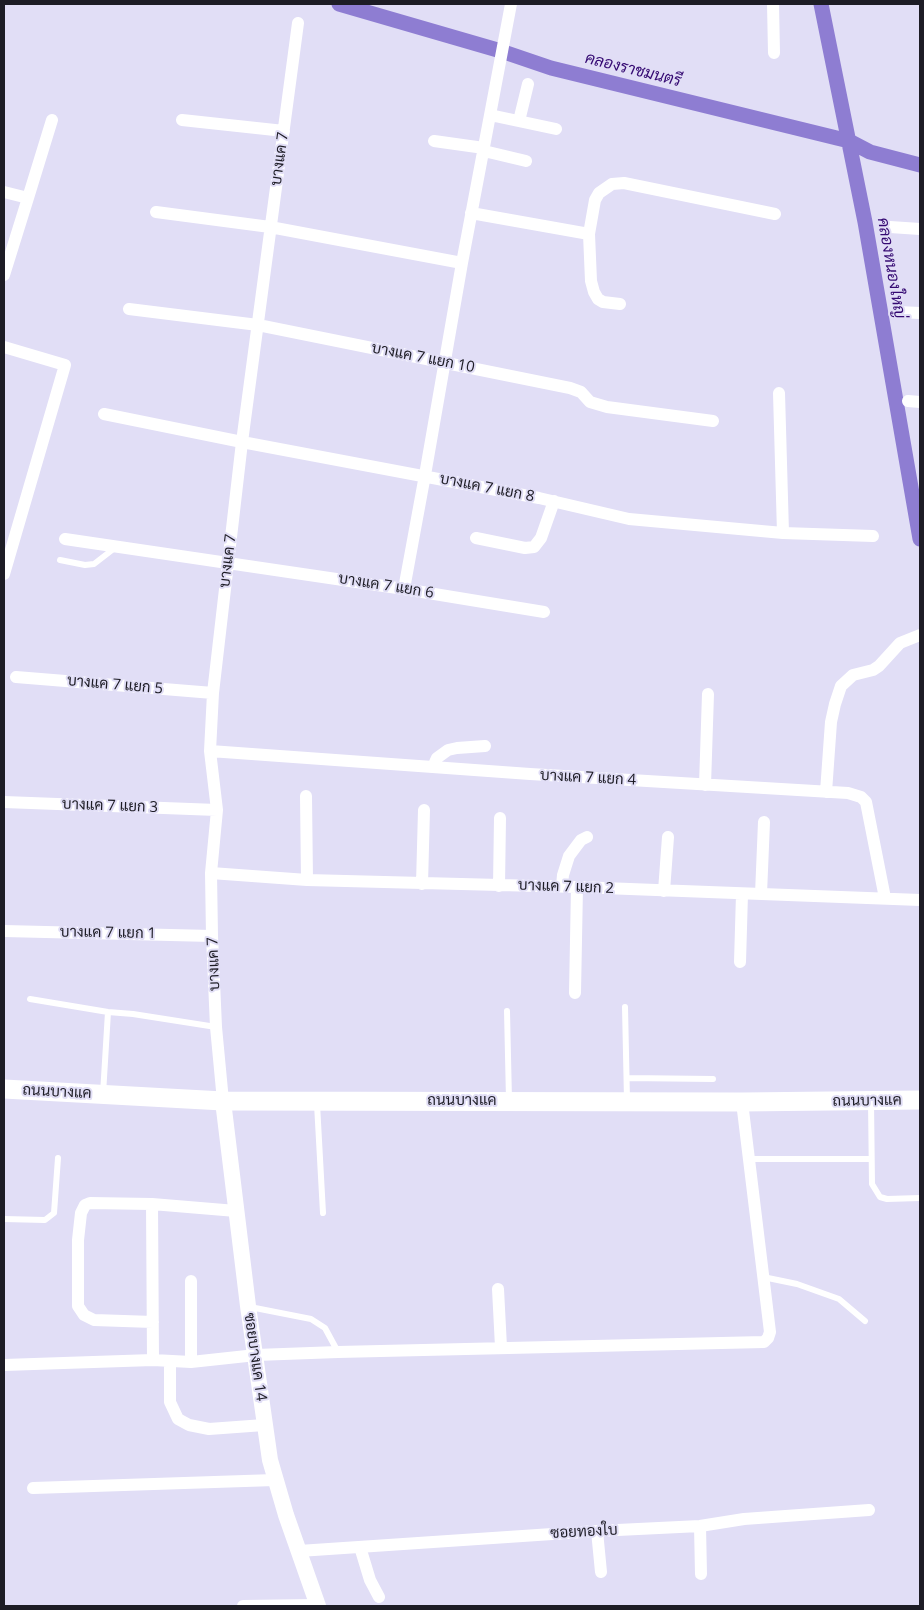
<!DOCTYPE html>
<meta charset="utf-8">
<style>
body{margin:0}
#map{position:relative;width:924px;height:1610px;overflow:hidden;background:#e1def6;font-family:"Open Sans",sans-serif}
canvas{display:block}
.frame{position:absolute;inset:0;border:5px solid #1d1c25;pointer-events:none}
</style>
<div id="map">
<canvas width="924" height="1610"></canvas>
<div class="frame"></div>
</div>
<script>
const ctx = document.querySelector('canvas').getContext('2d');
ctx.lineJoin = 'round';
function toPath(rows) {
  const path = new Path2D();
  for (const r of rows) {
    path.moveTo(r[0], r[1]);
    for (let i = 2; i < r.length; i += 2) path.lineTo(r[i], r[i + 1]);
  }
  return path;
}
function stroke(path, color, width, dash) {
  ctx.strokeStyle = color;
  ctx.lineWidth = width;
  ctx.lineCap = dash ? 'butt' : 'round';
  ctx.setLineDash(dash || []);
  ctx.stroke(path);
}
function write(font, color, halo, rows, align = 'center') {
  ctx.font = font + ' "Open Sans",Sarabun,sans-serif';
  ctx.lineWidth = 4;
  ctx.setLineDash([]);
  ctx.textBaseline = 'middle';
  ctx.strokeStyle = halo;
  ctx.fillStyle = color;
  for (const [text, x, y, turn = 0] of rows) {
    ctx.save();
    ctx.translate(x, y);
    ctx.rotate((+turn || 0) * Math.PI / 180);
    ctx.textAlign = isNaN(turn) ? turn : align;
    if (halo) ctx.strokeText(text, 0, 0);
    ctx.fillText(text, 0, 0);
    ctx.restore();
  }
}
const canal = toPath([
 [339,4,501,51,551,68,849,141,870,152,920,165],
 [821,4,865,222,920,539]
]);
const service = toPath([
 [60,560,85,565,94,564,116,547],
 [30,999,108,1012,133,1014,216,1027],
 [625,1007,627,1100],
 [507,1011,509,1100],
 [627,1078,713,1079],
 [103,1094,108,1012],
 [871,1102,872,1184,880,1197,887,1199,920,1198],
 [317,1104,323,1213],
 [749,1159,871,1159],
 [4,1219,45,1220,54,1213,58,1158],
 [763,1277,797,1284,839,1299,865,1321],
 [250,1307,311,1319,325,1328,338,1352]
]);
const minor = toPath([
 [773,4,774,53],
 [490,115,556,129],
 [182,120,284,131],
 [519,121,528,84],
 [434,141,484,148],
 [484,151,526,161],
 [4,192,28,198,4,275],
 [28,198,52,120],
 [156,212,270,227,462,263],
 [471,213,589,234,595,200,599,193,612,184,624,183,775,214],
 [890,227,920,229],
 [589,234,591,281,594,292,598,299,603,302,620,304],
 [129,309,258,325,570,388,581,392,590,402,607,407,713,421],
 [897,312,920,313],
 [4,347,65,365,4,574],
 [779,393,783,533],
 [908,401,920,402],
 [104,414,242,442,539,498,629,519,783,533,873,536],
 [476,538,525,548,534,547,541,538,554,501],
 [65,539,404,589,544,612],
 [404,589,425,475,462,263,511,4],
 [16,677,213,693],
 [210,751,530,774,848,793,861,797,866,802,885,898],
 [433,767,437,758,448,750,457,748,485,746],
 [705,785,708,694],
 [826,792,831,722,835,704,841,686,853,675,873,670,879,666,900,643,920,635],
 [306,796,307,880],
 [4,802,217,810],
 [211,873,307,880,577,887,920,900],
 [422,884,424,810],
 [499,886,500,818],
 [562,886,563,875,569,856,581,840,587,837],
 [664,891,668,837],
 [761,894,764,822],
 [4,931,212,936],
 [740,962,742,894],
 [575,993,577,887],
 [223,1101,216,1027,212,936,211,873,217,810,210,751,213,693,242,442,298,23],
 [152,1204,153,1360],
 [498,1289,501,1347],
 [153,1322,94,1320,84,1315,78,1306,78,1240,81,1213,85,1205,90,1203,152,1204,236,1211],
 [170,1361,170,1402,178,1419,189,1425,209,1429,264,1425],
 [191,1362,191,1281],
 [4,1365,153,1360,191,1362,256,1355,338,1352,764,1342,768,1338,770,1332,742,1102],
 [33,1488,275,1480],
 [700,1526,701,1574],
 [597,1531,601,1572],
 [360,1547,370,1580,379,1597],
 [299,1551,597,1531,700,1526,744,1519,869,1510],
 [243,1606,317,1605]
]);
const tertiary = toPath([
 [223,1101,248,1306,270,1460,286,1515,318,1606]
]);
const secondary = toPath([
 [4,1089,223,1101,742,1102,920,1100]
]);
const streetNames = [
 ["บางแค 7",280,159,-82],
 ["บางแค 7 แยก 10",423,358,11],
 ["บางแค 7 แยก 8",487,488,11],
 ["บางแค 7",228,561,-83],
 ["บางแค 7 แยก 6",386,586,9],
 ["บางแค 7 แยก 5",115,685,5],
 ["บางแค 7 แยก 4",588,778,3],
 ["บางแค 7 แยก 3",110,806,2],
 ["บางแค 7 แยก 2",566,887,2],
 ["บางแค 7 แยก 1",108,933,1],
 ["บางแค 7",214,964,-92],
 ["ถนนบางแค",57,1092,3],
 ["ถนนบางแค",462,1101],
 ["ถนนบางแค",867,1101,-1],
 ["ซอยบางแค 14",255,1357,82],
 ["ซอยทองใบ",584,1532,-3]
];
const waterNames = [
 ["คลองราชมนตรี",633,70,14],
 ["คลองหนองใหญ่",891,268,80]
];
stroke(canal, '#8e7dd2', 15);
stroke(service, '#fff', 6);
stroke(minor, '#fff', 12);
stroke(tertiary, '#fff', 16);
stroke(secondary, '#fff', 19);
write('15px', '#1d1c25', '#e1def6', streetNames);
write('italic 16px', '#340972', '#e1def6', waterNames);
</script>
